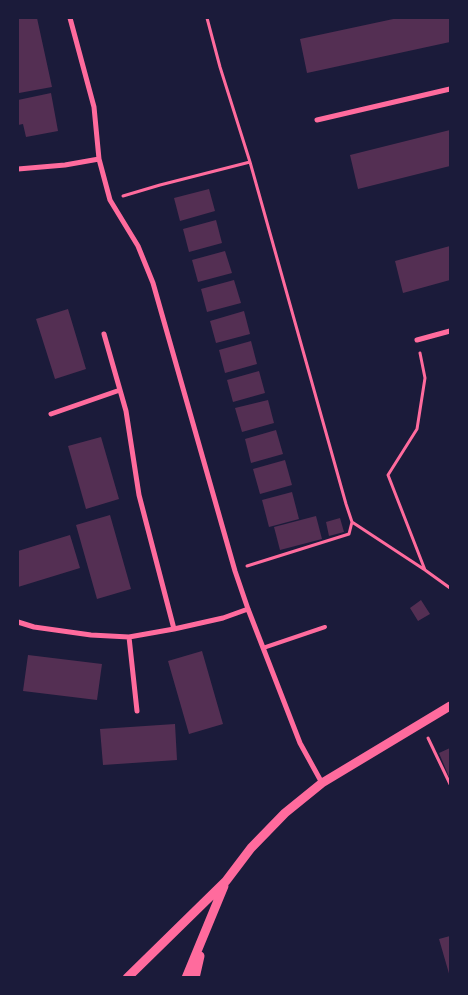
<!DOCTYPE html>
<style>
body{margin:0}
#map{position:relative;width:468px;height:995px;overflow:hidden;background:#1b1b3a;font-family:Commissioner,sans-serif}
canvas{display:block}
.frame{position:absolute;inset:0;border:19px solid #1b1b3a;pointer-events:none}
</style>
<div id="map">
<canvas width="468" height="995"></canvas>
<div class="frame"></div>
</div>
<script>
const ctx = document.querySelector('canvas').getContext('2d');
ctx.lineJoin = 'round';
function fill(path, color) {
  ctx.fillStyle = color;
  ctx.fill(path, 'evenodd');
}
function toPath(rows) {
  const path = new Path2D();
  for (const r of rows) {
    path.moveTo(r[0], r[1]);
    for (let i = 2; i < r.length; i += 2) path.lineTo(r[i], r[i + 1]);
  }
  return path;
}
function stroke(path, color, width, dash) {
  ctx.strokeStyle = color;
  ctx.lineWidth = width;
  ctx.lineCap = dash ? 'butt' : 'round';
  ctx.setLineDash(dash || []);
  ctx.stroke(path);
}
const building = toPath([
 [18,18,37,18,52,87,19,93,18,85],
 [398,18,450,18,450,42,307,73,300,39],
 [51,93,58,131,26,137,23,124,18,125,18,100],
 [450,130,450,166,358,189,350,155],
 [209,189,215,211,180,221,174,198],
 [216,220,222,243,189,252,183,229],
 [450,246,450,280,403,293,395,261],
 [225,251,232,273,198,282,192,260],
 [234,280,241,303,207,312,201,289],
 [68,309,86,369,55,379,36,319],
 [244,311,250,334,216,343,210,321],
 [251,341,257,364,225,373,219,350],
 [259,371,265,393,233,402,227,380],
 [268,400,274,423,242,432,235,408],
 [276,430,283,454,251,463,245,439],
 [101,437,119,499,86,509,68,446],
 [285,460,292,485,260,494,253,469],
 [292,492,299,519,269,527,262,500],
 [110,515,131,589,97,599,76,525],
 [316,516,322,539,280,550,274,527],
 [340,518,344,532,329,536,326,522],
 [70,535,80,568,18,587,18,551],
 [421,600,430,614,418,621,410,608],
 [202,651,223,724,189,734,168,661],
 [28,655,102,664,97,700,23,691],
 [175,724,177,760,103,765,100,729],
 [450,748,450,779,439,753],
 [450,936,450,977,439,939]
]);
const path = toPath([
 [207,18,220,67,250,162,346,504,352,522,425,570,450,588],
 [123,196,160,185,250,162],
 [420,353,425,378,417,429,388,475,425,570],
 [247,566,349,534,352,522],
 [428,738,450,784]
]);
const service = toPath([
 [263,648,325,627]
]);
const minor = toPath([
 [70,18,94,107,99,159],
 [317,120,450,89],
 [18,169,65,165,99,159,110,200,138,246,153,283,235,571,248,609,300,743,322,783],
 [104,334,126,411,139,495,174,629],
 [417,340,450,331],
 [51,414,120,390],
 [18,622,34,627,91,635,129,637,174,629,223,618,248,609],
 [129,637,137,711]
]);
const tertiary = toPath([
 [127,978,226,881,251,848,285,813,322,783,450,706],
 [186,978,224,886],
 [195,978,200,956]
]);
fill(building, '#542f53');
stroke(path, '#ff6b9d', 3);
stroke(service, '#ff6b9d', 4);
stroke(minor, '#ff6b9d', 5);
stroke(tertiary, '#ff6b9d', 9);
</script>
